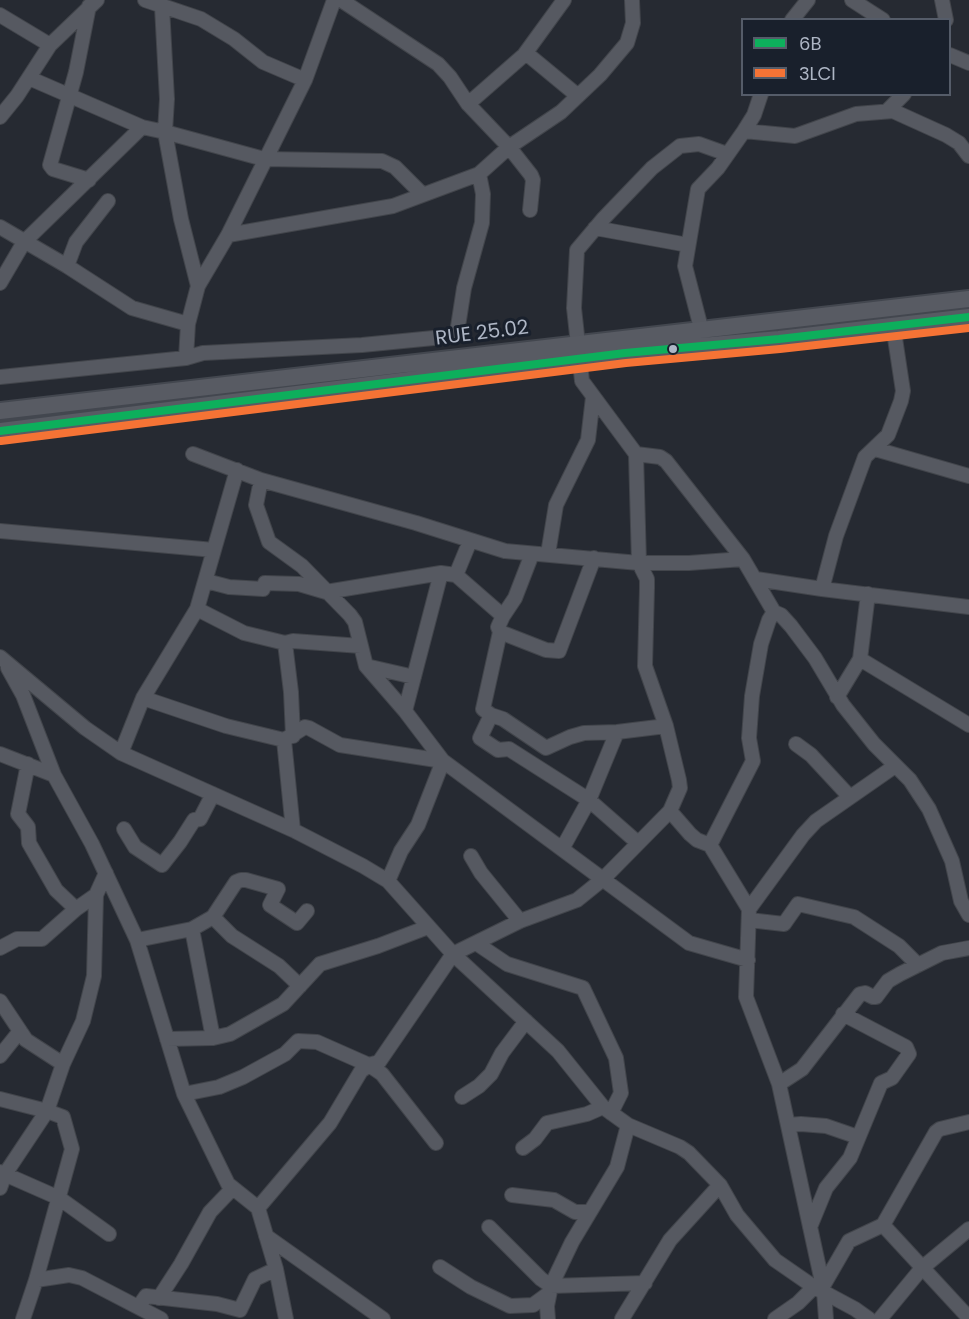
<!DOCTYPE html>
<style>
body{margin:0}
#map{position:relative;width:969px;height:1319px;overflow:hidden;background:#262a32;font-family:Poppins,sans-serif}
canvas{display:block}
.legend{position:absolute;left:741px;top:18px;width:210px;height:78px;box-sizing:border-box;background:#19202c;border:2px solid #555c69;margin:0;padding:8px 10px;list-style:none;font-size:18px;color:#aeb6c5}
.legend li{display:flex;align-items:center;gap:12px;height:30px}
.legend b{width:30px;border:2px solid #555c69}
</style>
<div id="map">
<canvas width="969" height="1319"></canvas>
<ul class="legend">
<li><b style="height:8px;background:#0daf5c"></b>6B</li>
<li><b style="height:8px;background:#f57335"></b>3LCI</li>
</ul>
</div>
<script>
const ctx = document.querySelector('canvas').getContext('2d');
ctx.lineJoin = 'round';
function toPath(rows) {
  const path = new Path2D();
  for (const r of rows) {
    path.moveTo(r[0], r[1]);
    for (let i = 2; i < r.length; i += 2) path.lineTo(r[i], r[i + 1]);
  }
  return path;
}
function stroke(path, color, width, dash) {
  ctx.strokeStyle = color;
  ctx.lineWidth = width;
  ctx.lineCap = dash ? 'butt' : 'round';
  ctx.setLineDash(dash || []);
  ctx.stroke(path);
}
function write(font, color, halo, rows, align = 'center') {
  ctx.font = font + ' Poppins,sans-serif';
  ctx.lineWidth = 6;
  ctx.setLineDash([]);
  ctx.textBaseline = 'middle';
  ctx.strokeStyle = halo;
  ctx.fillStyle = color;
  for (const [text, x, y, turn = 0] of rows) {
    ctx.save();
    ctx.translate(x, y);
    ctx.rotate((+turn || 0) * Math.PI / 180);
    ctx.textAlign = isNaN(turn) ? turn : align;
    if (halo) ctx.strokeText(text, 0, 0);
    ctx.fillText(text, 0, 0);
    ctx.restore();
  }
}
const minor = toPath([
 [145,0,201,19,234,39,263,62,305,80],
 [341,0,438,64,450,77,468,104,509,147,531,175,533,180,530,210],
 [852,0,883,20],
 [942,0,946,20],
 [0,15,50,45],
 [792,20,808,0],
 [526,53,578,96],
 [950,55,969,63],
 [29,78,142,127],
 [468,104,524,55,564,0],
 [887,111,904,94],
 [0,117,17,96,50,45,97,0],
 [744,131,795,136,856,114,893,111,946,135,959,143,969,156],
 [727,154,699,144,680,146,652,168,604,218,577,250,574,308,582,381,636,454,660,457,666,461,743,559,774,612,781,615,791,626,815,658,843,705,874,744,910,780,929,809,952,861,961,901,969,915],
 [89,180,53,169,50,165,76,72,89,6],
 [0,227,67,266,132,308,188,324],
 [595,228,688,245],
 [228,235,393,206,479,174,509,147,561,112,600,75,627,43,633,23,632,0],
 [67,266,76,242,108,201],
 [0,283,24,242,142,127,165,132,167,99,162,7,160,0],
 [198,286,181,219,165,132,264,159,382,161,395,167,422,194],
 [701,328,685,266,698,189,718,168,744,131,754,115,761,94],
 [186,358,203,353,362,345,454,336,457,333,464,288,482,223,483,194,479,174],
 [0,377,186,358,188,324,198,286,228,235,305,80,334,0],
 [875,449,969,476],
 [193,454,261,480,416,523,505,551,639,563,689,563,743,559],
 [261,480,256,505,269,542,302,566,350,615,355,622,366,666,405,711,443,761,689,943,748,960],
 [0,531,214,550],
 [548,554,556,505,588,440,593,397],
 [456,575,470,541],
 [756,579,822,589,969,607],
 [206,581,229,587,263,589,265,583,299,584,326,592,441,573,456,575,503,616,498,627,500,632,483,709,491,715,503,719,546,748,570,737,584,733,617,732,666,726],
 [822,589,836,536,865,457,888,435,901,401,903,391,893,325],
 [197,609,244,633,285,643,293,641,361,646],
 [503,616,515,598,532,554],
 [500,632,546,650,559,651,594,558],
 [285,643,291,692,293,736],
 [0,657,85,728,121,753,293,830,363,866,388,881,453,954,558,1051,603,1107,628,1125,680,1147,689,1153,720,1185,737,1215,775,1260,814,1287,855,1309,869,1319],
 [860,659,969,725],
 [366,666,414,677],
 [8,668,23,695,54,775,92,844,137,940,184,1094,228,1184,258,1208,276,1269,286,1319],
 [837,697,860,659,868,594],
 [143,698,226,726,284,740,305,727,309,728,340,745,443,761,418,825,401,851,388,881],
 [405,711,441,573],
 [491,715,480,738,498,750,509,749,589,800,638,843],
 [284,740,293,830],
 [796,744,811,755,849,796],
 [121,753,143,698,197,609,237,470],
 [0,754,54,775],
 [28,764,18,814,28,827,29,843,56,890,76,909],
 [670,811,690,834,697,840,710,845,749,909],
 [124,829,135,847,162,865,180,842,194,820,200,819,213,794],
 [710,845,753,761,749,738,752,696,761,644,769,620,774,612],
 [562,849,589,800,617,732],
 [471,856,481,873,520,921],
 [213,917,232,936,279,966,300,986],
 [749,920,784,924,798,904,854,917,899,946,918,965],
 [192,929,213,1038],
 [137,940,192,929,213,917,236,882,241,880,246,880,278,889,270,905,297,923,307,911],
 [476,943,507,964,583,988,616,1058,621,1093,611,1113],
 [0,948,17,939,42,939,76,909,96,895],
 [0,1001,26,1040,63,1064],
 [167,1039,213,1038,230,1034,283,1004,320,964,378,946,428,927],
 [0,1056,20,1031],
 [779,1084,802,1069,860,994,865,993,873,997,876,997,888,981,900,974,942,953,969,948],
 [184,1094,219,1087,243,1077,285,1054,298,1041,317,1042,369,1065,382,1074,436,1143],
 [462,1097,479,1086,491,1074,502,1053,526,1021],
 [0,1099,47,1111,63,1117,72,1149,36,1280,23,1319],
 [788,1125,801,1124,826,1126,858,1137],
 [523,1148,535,1139,547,1123,587,1114,603,1107],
 [0,1172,59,1198,109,1234],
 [0,1188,5,1174,47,1111,63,1064,83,1021,94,976,96,895,106,873],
 [512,1195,554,1200,575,1212,589,1212],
 [258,1208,330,1123,361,1071,369,1065,379,1062,453,954,520,921,577,900,603,879,670,811,680,788,679,780,666,726,645,666,647,588,647,579,639,563,636,454],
 [883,1225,969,1318],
 [489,1227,541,1279,551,1286,645,1283],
 [810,1227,826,1188,850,1158,881,1083,892,1078,909,1054,906,1047,843,1014],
 [266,1236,383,1319],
 [440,1267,471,1287,510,1306,533,1305,548,1294],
 [36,1280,69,1275,82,1278,161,1319],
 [823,1286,849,1241,883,1225,936,1132,940,1129,969,1122],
 [159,1298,181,1264,210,1212,232,1189],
 [139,1306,146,1296,217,1304,240,1310,255,1279,276,1269],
 [548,1319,547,1306,551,1286,572,1242,617,1167,628,1125],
 [622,1319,670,1240,720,1185],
 [775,1319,798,1303,814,1287],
 [826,1319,824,1291,779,1084,746,997,749,909,803,835,816,821,895,766],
 [880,1319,922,1268,969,1229]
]);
const major = toPath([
 [0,411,969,299],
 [0,431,625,353,779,339,969,317]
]);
const bus1 = toPath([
 [0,431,625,353,779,339,969,317]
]);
const bus2 = toPath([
 [1,441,626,363,780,349,969,328]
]);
const markers = [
 [673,349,5,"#aeb6c5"]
];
const streetNames = [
 ["RUE 25.02",482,334,-7]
];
stroke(minor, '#42454b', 16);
stroke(major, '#43474f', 20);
stroke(minor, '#565961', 14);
stroke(major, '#585b63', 16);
stroke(bus1, '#0daf5c', 8);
stroke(bus2, '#f57335', 8);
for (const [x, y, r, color] of markers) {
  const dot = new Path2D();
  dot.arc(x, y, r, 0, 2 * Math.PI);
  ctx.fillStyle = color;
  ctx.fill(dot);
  stroke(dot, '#19202c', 2);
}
write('20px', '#aeb6c5', '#19202c', streetNames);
</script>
